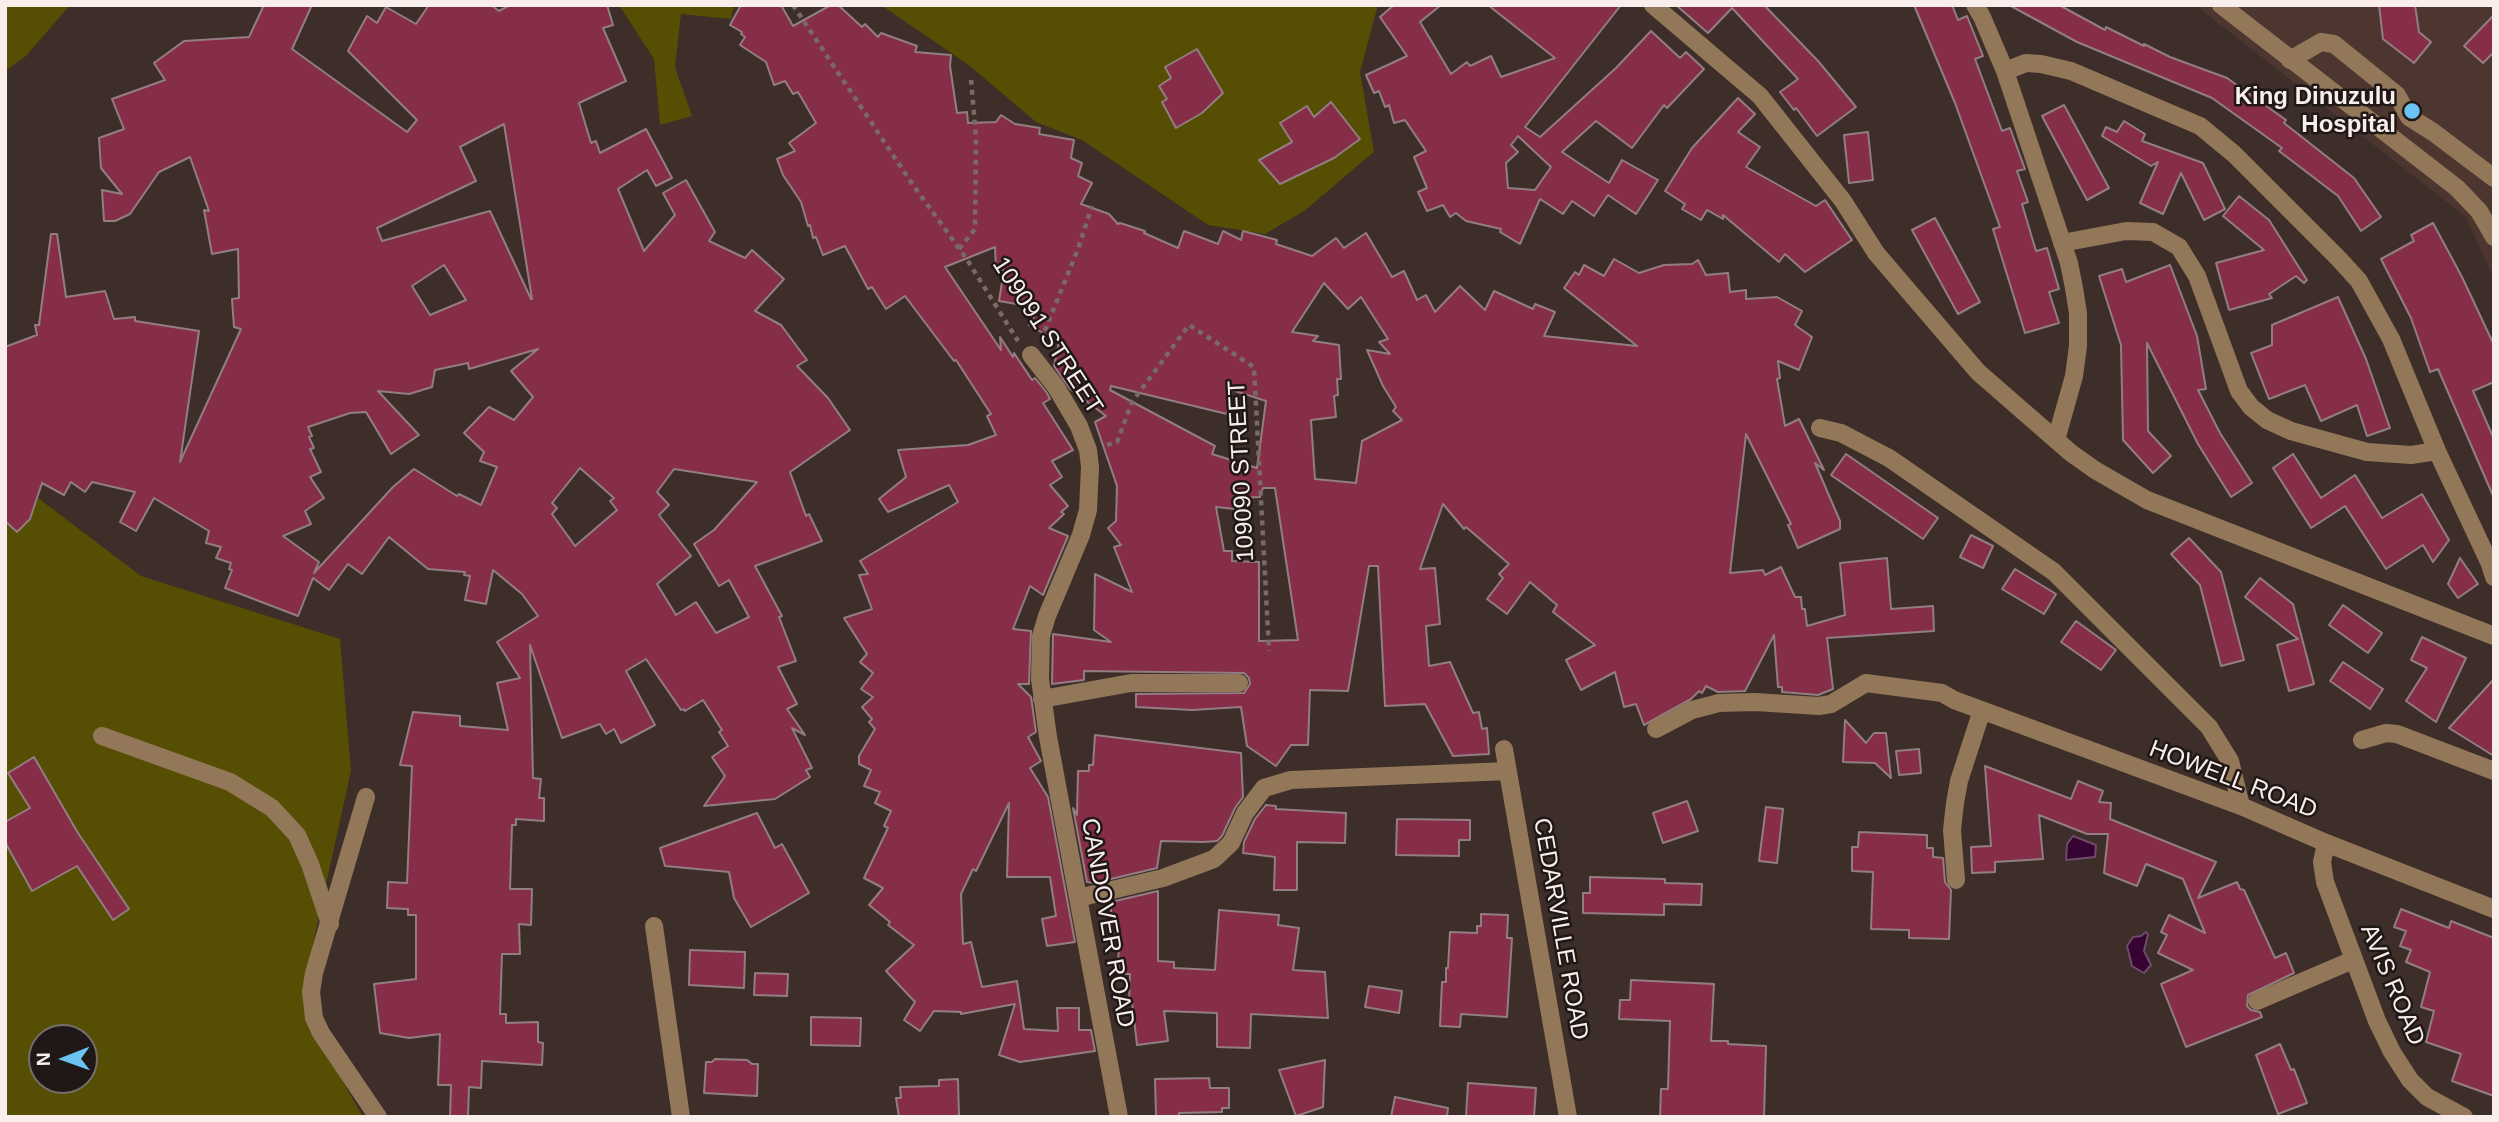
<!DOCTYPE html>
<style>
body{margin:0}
#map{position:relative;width:2499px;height:1122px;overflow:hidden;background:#3e2e29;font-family:Arial,sans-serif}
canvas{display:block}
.frame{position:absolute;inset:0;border:7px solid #f9eeeb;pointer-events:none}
.north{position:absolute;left:28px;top:1024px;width:70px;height:70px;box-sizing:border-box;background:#1f1816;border:2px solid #766e6b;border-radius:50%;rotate:269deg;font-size:19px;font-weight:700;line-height:28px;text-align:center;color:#f9eeeb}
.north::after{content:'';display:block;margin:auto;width:24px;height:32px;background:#6ac3f1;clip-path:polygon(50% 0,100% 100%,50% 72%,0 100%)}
</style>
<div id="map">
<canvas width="2499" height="1122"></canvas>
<div class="frame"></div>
<div class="north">N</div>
</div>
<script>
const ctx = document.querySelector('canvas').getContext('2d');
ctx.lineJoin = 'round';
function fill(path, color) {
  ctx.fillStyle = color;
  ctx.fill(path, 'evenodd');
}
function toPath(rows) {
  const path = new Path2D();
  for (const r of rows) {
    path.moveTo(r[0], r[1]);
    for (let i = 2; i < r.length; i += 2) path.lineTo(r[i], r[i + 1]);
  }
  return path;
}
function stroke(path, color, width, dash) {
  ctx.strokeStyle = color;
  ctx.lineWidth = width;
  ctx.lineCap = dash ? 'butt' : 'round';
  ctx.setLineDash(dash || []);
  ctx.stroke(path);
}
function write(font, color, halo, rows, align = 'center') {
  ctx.font = font + ' Arial,sans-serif';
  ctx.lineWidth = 5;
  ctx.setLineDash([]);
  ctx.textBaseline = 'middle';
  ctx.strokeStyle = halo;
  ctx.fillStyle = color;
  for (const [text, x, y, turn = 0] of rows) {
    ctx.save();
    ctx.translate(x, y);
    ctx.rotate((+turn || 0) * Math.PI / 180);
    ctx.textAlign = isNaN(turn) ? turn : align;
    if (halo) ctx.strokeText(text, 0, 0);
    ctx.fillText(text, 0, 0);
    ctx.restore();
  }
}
const built = toPath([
 [2195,5,2494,5,2494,279,2466,217]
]);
const green = toPath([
 [5,5,70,5,26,56,5,71],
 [619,5,734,5,731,19,681,14,675,67,692,116,660,125,654,59],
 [881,5,1378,5,1360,72,1374,152,1304,211,1265,234,1208,225,1082,140,1036,122,970,66],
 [5,473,141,576,340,639,351,771,303,989,308,1020,363,1117,5,1117],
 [42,1038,84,1038,84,1080,42,1080]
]);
const water = toPath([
 [2073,836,2096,845,2095,857,2066,860,2067,844,2073,836],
 [2146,932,2148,934,2144,951,2151,965,2144,973,2132,966,2127,946,2133,937,2141,936,2146,932]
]);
const building = toPath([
 [264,5,312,5,292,49,407,132,417,120,348,51,367,16,377,23,386,7,416,24,429,5,491,5,499,11,510,5,607,5,613,25,603,28,626,81,579,103,591,143,596,141,600,153,646,129,672,178,656,186,647,170,618,189,644,251,675,215,663,193,686,180,715,232,709,241,745,258,752,250,784,279,755,311,781,325,807,360,797,366,828,398,850,430,790,472,806,516,809,514,822,541,755,566,782,616,779,617,796,661,778,667,797,704,787,709,805,735,792,728,812,768,806,770,810,777,775,799,704,806,725,776,712,757,728,746,719,732,722,730,703,700,685,711,684,709,681,710,646,659,626,671,655,725,621,743,614,729,606,734,600,724,562,738,530,645,533,778,541,779,539,798,544,798,544,821,516,819,516,825,512,825,510,889,532,889,531,925,519,924,520,954,502,954,500,1014,506,1014,506,1023,538,1022,538,1042,543,1043,542,1065,482,1061,481,1088,469,1087,468,1117,450,1117,451,1085,438,1085,440,1034,409,1038,380,1033,374,984,416,979,416,915,408,915,408,909,387,908,388,882,407,883,412,766,400,765,413,712,460,716,460,726,508,730,497,683,520,678,497,642,538,616,522,594,493,570,486,604,465,600,470,576,464,575,465,572,428,569,389,537,362,574,348,564,329,590,313,578,298,616,225,588,232,570,229,569,231,563,216,558,221,547,206,543,209,531,154,498,136,531,120,522,135,492,92,482,85,492,71,482,64,495,42,483,30,519,17,532,5,521,5,347,37,335,35,325,39,325,51,234,57,234,66,297,105,291,114,319,135,317,135,321,199,331,180,462,241,329,234,327,232,299,239,298,238,249,212,254,204,210,209,211,190,157,159,172,130,214,115,221,104,221,102,190,122,194,101,168,99,138,124,129,112,99,165,80,154,63,184,41,249,37,264,5],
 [504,124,532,299,531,299,490,211,382,241,377,228,476,181,460,147,504,124],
 [444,265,466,300,430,315,412,286,444,265],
 [538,349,511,371,533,397,514,420,489,407,464,433,484,452,480,461,497,467,481,505,459,494,457,496,414,469,393,487,314,573,319,562,283,536,311,524,305,511,324,498,310,477,321,472,310,449,314,448,309,437,312,436,308,427,350,413,366,412,391,454,419,435,378,391,409,394,432,387,435,370,468,363,469,369,538,349],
 [580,468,614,498,610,501,617,510,575,546,552,514,557,508,552,503,580,468],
 [674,469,757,482,714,530,694,544,719,586,729,580,749,617,716,633,696,602,676,615,657,584,691,556,659,515,669,505,657,492,674,469],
 [741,5,781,5,793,26,831,5,838,5,862,27,865,24,878,37,881,33,917,46,915,52,951,55,950,66,957,113,967,112,968,123,996,122,1001,115,1015,124,1040,128,1039,134,1074,140,1071,158,1082,163,1078,176,1092,183,1081,204,1109,214,1118,224,1120,223,1145,231,1144,233,1178,248,1184,231,1218,244,1223,231,1241,240,1243,231,1277,240,1276,244,1312,256,1336,238,1344,248,1366,233,1392,277,1404,271,1417,300,1426,295,1435,312,1460,286,1485,310,1494,291,1533,309,1535,304,1555,312,1544,336,1637,346,1564,288,1575,272,1579,275,1584,265,1604,276,1614,259,1639,273,1664,265,1692,264,1698,260,1706,275,1728,273,1730,292,1746,290,1746,299,1777,297,1802,311,1795,325,1812,337,1799,370,1778,361,1780,378,1777,379,1785,426,1799,419,1824,470,1815,463,1840,521,1840,529,1798,548,1788,525,1791,524,1746,434,1730,573,1763,570,1765,575,1781,567,1795,597,1801,597,1802,609,1805,609,1807,626,1845,615,1840,563,1887,558,1891,609,1933,606,1934,631,1827,638,1833,689,1818,695,1782,692,1782,687,1778,687,1774,635,1745,691,1718,692,1706,686,1702,693,1699,691,1691,699,1644,725,1636,704,1624,707,1615,672,1581,690,1566,660,1595,645,1553,612,1557,605,1530,582,1507,614,1487,599,1503,578,1499,574,1509,564,1466,527,1464,529,1443,504,1420,569,1435,568,1440,624,1426,626,1429,666,1450,662,1473,713,1479,712,1482,729,1487,728,1489,754,1453,756,1425,704,1385,706,1378,566,1369,566,1348,691,1310,690,1308,745,1291,745,1276,766,1247,746,1241,707,1192,710,1136,707,1136,694,1244,693,1250,684,1249,678,1244,673,1084,671,1084,680,1052,684,1053,634,1111,642,1094,630,1095,574,1132,592,1114,547,1121,545,1108,528,1116,521,1117,486,1095,422,1106,416,1070,389,1054,366,1059,342,1029,325,1039,308,999,301,1004,270,996,270,995,247,945,267,1001,350,1000,337,1013,357,1014,353,1032,380,1035,378,1047,393,1050,399,1043,403,1073,450,1052,461,1062,477,1050,485,1068,506,1061,512,1064,514,1049,528,1068,536,1043,595,1030,586,1013,629,1031,631,1029,684,1018,684,1031,697,1036,732,1028,737,1041,761,1030,768,1048,797,1075,942,1047,946,1042,919,1056,916,1050,877,1007,877,1009,803,976,871,973,869,961,894,963,944,971,942,982,987,1017,981,1024,1029,1058,1031,1057,1008,1079,1008,1079,1030,1091,1030,1095,1051,1020,1062,999,1055,1015,1004,961,1014,961,1012,934,1011,920,1031,904,1020,915,1002,886,971,914,945,888,925,890,922,869,905,883,888,864,878,888,828,884,826,891,811,875,803,880,792,864,786,871,770,859,764,859,756,875,729,869,722,872,719,862,707,873,697,861,689,873,673,860,662,867,654,844,618,872,609,859,575,868,574,860,561,958,502,949,485,888,512,879,499,906,477,898,450,968,445,996,435,987,416,991,414,956,360,954,361,905,296,886,309,872,287,868,289,845,246,823,255,816,237,813,238,810,225,808,226,801,202,783,175,777,159,795,151,789,143,816,123,798,92,793,94,785,81,774,85,766,62,740,45,745,37,741,34,742,32,730,25,741,5],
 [1324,283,1348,309,1361,297,1388,339,1379,342,1390,354,1367,350,1383,386,1396,407,1393,411,1402,420,1362,441,1356,483,1315,479,1311,420,1336,417,1334,396,1338,395,1337,379,1341,379,1339,345,1313,341,1318,336,1292,332,1324,283],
 [1111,386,1227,414,1232,390,1266,401,1257,468,1212,454,1215,446,1110,390,1111,386],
 [1263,488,1275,488,1298,640,1259,641,1259,562,1232,561,1232,551,1224,551,1216,507,1235,509,1237,498,1260,497,1263,488],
 [1394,5,1441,5,1420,22,1451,74,1467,62,1470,66,1491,56,1501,77,1555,58,1488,5,1621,5,1525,127,1540,137,1616,68,1651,31,1680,58,1686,52,1704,69,1667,108,1664,105,1632,148,1596,121,1562,152,1609,183,1622,160,1658,180,1636,214,1608,195,1594,216,1572,201,1563,214,1540,199,1520,244,1500,232,1501,229,1466,221,1456,213,1450,217,1443,205,1427,211,1418,192,1427,188,1414,157,1426,151,1405,120,1394,123,1389,105,1385,107,1379,91,1374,93,1366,75,1407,56,1380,17,1394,5],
 [1518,136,1551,167,1535,190,1508,188,1506,163,1518,152,1511,145,1518,136],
 [1676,5,1764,5,1819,62,1856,107,1817,136,1796,108,1794,110,1780,92,1798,79,1732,8,1708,33,1676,5],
 [1914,5,1952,5,1958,20,1967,16,1983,56,1975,59,2002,131,2010,128,2025,169,2017,171,2028,202,2022,204,2036,251,2047,248,2059,289,2049,292,2059,323,2025,333,1993,229,2000,227,1955,103,1914,5],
 [2009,5,2059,5,2105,30,2106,27,2144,46,2144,44,2170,57,2227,78,2286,120,2284,123,2354,178,2381,217,2361,231,2338,196,2279,151,2282,148,2212,98,2077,42,2009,5],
 [2379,5,2415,5,2419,32,2431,42,2414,63,2383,39,2379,5],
 [2494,15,2494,52,2483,63,2464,46,2494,15],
 [1197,49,1223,93,1202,113,1176,128,1162,102,1167,99,1159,86,1171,78,1165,67,1197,49],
 [1738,98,1755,114,1738,132,1760,147,1746,167,1816,206,1825,200,1852,240,1805,272,1785,254,1779,262,1723,215,1723,219,1707,210,1701,220,1682,209,1685,204,1665,191,1692,148,1738,98],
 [1331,102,1360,139,1334,158,1280,184,1259,160,1292,142,1280,123,1307,106,1314,117,1331,102],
 [2064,105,2109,188,2087,200,2042,116,2064,105],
 [2124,121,2145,134,2142,141,2203,163,2225,209,2204,220,2181,173,2163,214,2140,203,2158,162,2151,166,2102,136,2106,127,2117,132,2124,121],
 [1868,132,1873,180,1849,183,1844,135,1868,132],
 [2239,196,2269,220,2307,280,2304,283,2296,276,2269,294,2272,298,2229,310,2216,263,2264,250,2223,216,2239,196],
 [1935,218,1980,302,1958,314,1912,230,1935,218],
 [2433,223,2462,277,2494,345,2494,382,2473,391,2494,439,2494,498,2438,369,2430,372,2411,318,2381,259,2414,241,2411,235,2433,223],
 [2170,265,2197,336,2206,389,2198,390,2220,433,2252,483,2231,497,2198,444,2147,343,2148,431,2171,456,2153,473,2123,440,2121,345,2099,276,2122,269,2126,282,2170,265],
 [2338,297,2366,359,2390,428,2367,436,2357,405,2321,421,2305,385,2269,399,2251,353,2272,345,2272,325,2338,297],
 [1846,454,1938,518,1923,539,1831,475,1846,454],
 [2293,454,2321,498,2355,475,2382,518,2422,494,2449,540,2433,562,2423,545,2386,569,2345,506,2311,528,2273,468,2293,454],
 [1971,535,1993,546,1983,568,1960,557,1971,535],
 [2189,538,2221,572,2244,660,2221,666,2200,585,2171,554,2189,538],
 [2460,558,2478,584,2458,598,2448,584,2460,558],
 [2015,569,2056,594,2044,614,2002,589,2015,569],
 [2260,578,2293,604,2314,684,2289,691,2277,645,2298,639,2245,597,2260,578],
 [2343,605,2382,633,2368,653,2329,625,2343,605],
 [2076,621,2116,650,2101,670,2061,642,2076,621],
 [2422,637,2466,658,2436,722,2406,701,2427,668,2411,660,2422,637],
 [2343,662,2383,689,2370,709,2330,681,2343,662],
 [2494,679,2494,756,2449,728,2494,679],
 [1845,720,1866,743,1874,733,1886,733,1891,778,1875,763,1843,762,1845,720],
 [1095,735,1241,753,1243,797,1235,808,1222,836,1217,841,1203,842,1161,841,1157,868,1094,883,1087,882,1073,808,1077,815,1078,771,1089,771,1089,765,1093,765,1095,735],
 [1919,749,1921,773,1899,775,1896,751,1919,749],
 [34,757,78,833,129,909,113,920,77,866,32,891,5,842,5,822,30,808,8,773,34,757],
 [1985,766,2071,799,2078,781,2103,791,2099,802,2111,803,2110,819,2216,862,2198,898,2237,882,2240,889,2244,890,2275,958,2286,953,2294,973,2248,995,2247,1006,2251,1010,2260,1012,2262,1017,2186,1047,2161,984,2193,970,2158,953,2167,935,2161,932,2169,915,2205,933,2183,879,2146,864,2137,886,2104,873,2108,834,2087,834,2039,815,2043,859,1995,862,1995,872,1972,873,1971,847,1991,846,1985,766],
 [1687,801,1698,831,1663,843,1653,813,1687,801],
 [1266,805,1276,806,1276,809,1346,813,1345,843,1297,842,1297,890,1274,890,1275,857,1243,853,1244,842,1255,819,1266,805],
 [1766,807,1783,809,1777,863,1759,861,1766,807],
 [757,813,775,848,782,844,809,893,751,927,734,898,729,872,665,866,660,848,757,813],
 [1397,819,1470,820,1470,840,1459,840,1459,856,1396,855,1397,819],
 [1859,832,1927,835,1927,848,1933,848,1933,857,1943,858,1945,882,1951,890,1949,939,1909,938,1909,930,1871,929,1873,872,1852,871,1852,847,1858,847,1859,832],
 [1590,877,1665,879,1665,883,1702,884,1701,905,1664,904,1664,915,1583,913,1583,893,1590,893,1590,877],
 [1158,891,1158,961,1174,962,1174,968,1215,970,1219,910,1279,915,1278,925,1299,928,1293,970,1325,972,1328,1018,1251,1014,1250,1048,1217,1047,1217,1013,1164,1011,1168,1041,1137,1045,1132,1002,1129,1002,1130,974,1118,974,1119,933,1111,933,1111,902,1158,891],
 [2401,909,2449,928,2451,921,2494,938,2494,1096,2452,1081,2461,1054,2426,1042,2434,1011,2421,1007,2430,972,2406,962,2411,950,2400,946,2406,931,2394,927,2401,909],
 [1481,914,1508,915,1507,938,1512,938,1507,1017,1461,1014,1460,1027,1440,1026,1442,982,1446,982,1446,968,1448,968,1450,932,1477,933,1477,926,1481,926,1481,914],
 [690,950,745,952,744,988,689,985,690,950],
 [755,973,788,974,787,996,754,995,755,973],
 [1631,980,1714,984,1711,1041,1728,1041,1728,1044,1766,1046,1764,1117,1660,1117,1661,1089,1668,1089,1670,1021,1619,1019,1620,1000,1630,1000,1631,980],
 [1369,986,1402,991,1399,1013,1365,1007,1369,986],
 [811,1017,861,1018,860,1046,811,1045,811,1017],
 [2280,1044,2291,1070,2294,1069,2307,1103,2278,1114,2256,1055,2280,1044],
 [715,1059,747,1060,752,1064,758,1064,757,1096,704,1093,706,1062,712,1062,715,1059],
 [1325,1060,1323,1107,1296,1116,1279,1070,1325,1060],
 [1209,1078,1210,1088,1229,1088,1229,1108,1222,1108,1222,1112,1179,1113,1179,1116,1156,1116,1155,1079,1209,1078],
 [958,1079,959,1117,899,1117,896,1098,901,1098,900,1087,939,1086,939,1080,958,1079],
 [1468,1083,1536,1088,1534,1117,1466,1117,1468,1083],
 [1395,1097,1448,1108,1447,1117,1391,1117,1395,1097]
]);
const path = toPath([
 [793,5,913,185,966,258,1018,341],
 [959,249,975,229,976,138,971,79],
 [1041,340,1078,249,1092,206],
 [1107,445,1117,442,1132,402,1189,325,1254,367,1269,651]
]);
const minor = toPath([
 [1653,5,1760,96,1843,201,1876,253,1978,372,2071,453,2095,470,2147,500,2494,636],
 [1975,5,1982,17,2005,71,2069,263,2074,288,2078,313,2078,346,2074,376,2056,440],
 [2221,5,2457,188,2479,211,2494,237],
 [2290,60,2321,42,2334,44,2397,95,2409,117,2433,132,2494,178],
 [2005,71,2026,63,2041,64,2071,71,2200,126,2234,154,2339,259,2359,281,2391,339,2437,451,2490,564,2494,577],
 [2062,243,2126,231,2153,232,2179,247,2197,276,2239,391,2251,407,2267,420,2291,431,2367,452,2411,455,2437,451],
 [1031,355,1056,387,1079,426,1088,450,1090,467,1088,510,1081,535,1047,616,1041,636,1040,679,1048,737,1119,1117],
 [1820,428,1841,433,1889,458,2054,572,2209,727,2230,761,2241,806],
 [1042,699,1131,683,1239,683],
 [1656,729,1692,710,1719,703,1755,702,1819,706,1831,704,1866,683,1942,693,1954,700,2241,806,2326,843,2494,909],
 [102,736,230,782,272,808,297,835,310,864,330,924],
 [2362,740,2386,733,2397,734,2494,771],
 [1504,749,1568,1117],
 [366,797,314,973,311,992,314,1018,321,1033,378,1117],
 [2326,843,2322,862,2325,882,2377,1021,2392,1052,2410,1080,2427,1097,2464,1117],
 [1956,880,1952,830,1955,803,1959,781,1982,710],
 [1078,898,1163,878,1214,859,1231,843,1245,813,1264,788,1291,780,1508,771],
 [654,926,681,1117],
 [2257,1001,2353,960]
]);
const markers = [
 [2412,111,9,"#6ac3f1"]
];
const poiNames = [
 ["King Dinuzulu",2396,97],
 ["Hospital",2396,125]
];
const streetNames = [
 ["109091 STREET",1047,336,57],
 ["109090 STREET",1242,471,-93],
 ["HOWELL ROAD",2233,780,21],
 ["CANDOVER ROAD",1107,923,80],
 ["CEDARVILLE ROAD",1560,929,80],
 ["AVIS ROAD",2392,985,67]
];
fill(built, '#4c362f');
fill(green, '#554e03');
fill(water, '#360332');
stroke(water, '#704a6a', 2);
fill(building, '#862d48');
stroke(building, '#927e82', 2);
stroke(path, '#796a66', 4.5, [5, 5]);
stroke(minor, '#927758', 18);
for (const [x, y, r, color] of markers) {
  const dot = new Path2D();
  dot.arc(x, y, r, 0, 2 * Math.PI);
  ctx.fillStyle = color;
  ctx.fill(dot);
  stroke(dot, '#1f1816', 2.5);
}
write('bold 24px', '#f9eeeb', '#1f1816', poiNames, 'right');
write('24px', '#f9eeeb', '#1f1816', streetNames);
</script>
